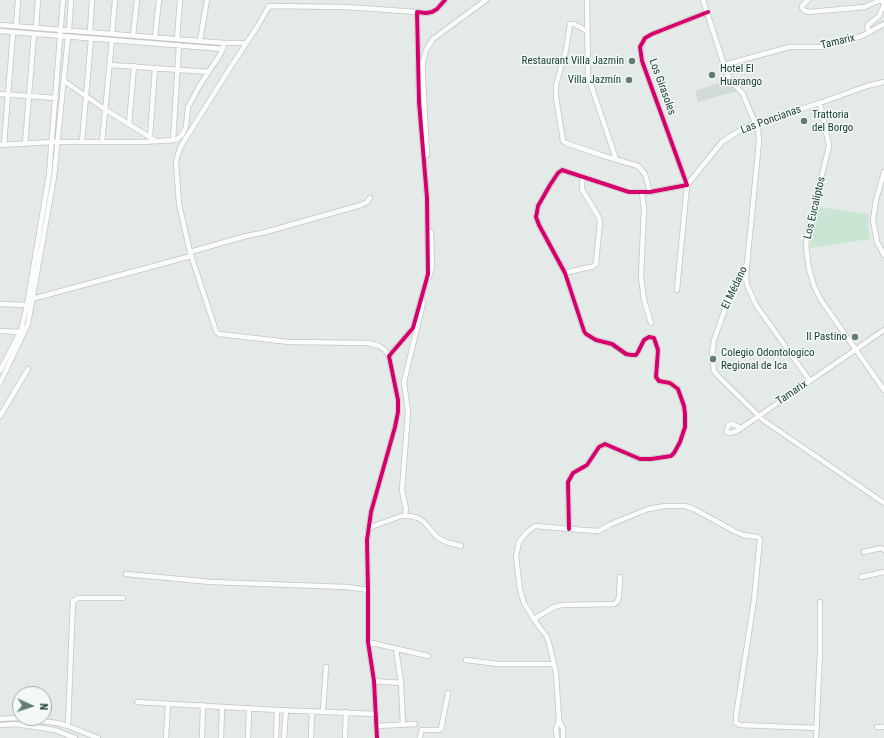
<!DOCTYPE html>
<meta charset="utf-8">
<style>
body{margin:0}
#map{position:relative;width:884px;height:738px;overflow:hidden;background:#e4eae7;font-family:"Roboto Condensed",sans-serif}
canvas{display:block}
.north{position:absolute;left:12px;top:686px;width:40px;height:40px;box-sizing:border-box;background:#f2f9f6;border:1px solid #9eafaa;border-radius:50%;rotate:93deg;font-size:11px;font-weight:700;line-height:16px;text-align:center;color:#1f4038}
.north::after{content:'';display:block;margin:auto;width:14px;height:18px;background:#647c75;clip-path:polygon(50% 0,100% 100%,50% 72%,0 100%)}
</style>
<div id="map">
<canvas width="884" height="738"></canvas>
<div class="north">N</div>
</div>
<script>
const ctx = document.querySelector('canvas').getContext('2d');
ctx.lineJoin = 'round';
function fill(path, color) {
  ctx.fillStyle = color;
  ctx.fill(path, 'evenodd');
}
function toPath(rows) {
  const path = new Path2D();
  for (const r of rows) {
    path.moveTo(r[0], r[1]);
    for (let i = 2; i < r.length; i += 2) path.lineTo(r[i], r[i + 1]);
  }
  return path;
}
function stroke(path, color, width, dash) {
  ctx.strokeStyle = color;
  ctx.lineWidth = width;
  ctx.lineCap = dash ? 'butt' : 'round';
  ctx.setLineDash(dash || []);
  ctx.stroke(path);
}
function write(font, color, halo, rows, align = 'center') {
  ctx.font = font + ' "Roboto Condensed",sans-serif';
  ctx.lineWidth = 3;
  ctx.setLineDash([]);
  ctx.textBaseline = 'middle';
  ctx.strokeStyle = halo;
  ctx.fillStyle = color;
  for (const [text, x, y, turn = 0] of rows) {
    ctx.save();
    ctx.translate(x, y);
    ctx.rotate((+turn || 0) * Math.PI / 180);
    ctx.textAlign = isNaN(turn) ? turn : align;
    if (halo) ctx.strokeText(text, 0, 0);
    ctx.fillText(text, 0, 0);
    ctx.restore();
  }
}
const built = toPath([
 [728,80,737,91,698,102,695,91]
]);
const green = toPath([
 [818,207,869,214,868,226,870,239,810,248,811,235]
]);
const minor = toPath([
 [587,0,588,76,616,159],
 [703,0,727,74,732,82,743,94,758,130,759,142,748,254,746,277,747,285,756,305,810,381],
 [808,0,802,6,802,8,805,11,809,12,865,7,880,0],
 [0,25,224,43,247,43],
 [16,26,18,0],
 [36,27,38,0],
 [69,30,71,0],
 [0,31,223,49],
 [587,31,574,24,570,24,566,50,556,85,556,97,563,141,566,143,601,155,638,166,645,174,650,192],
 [90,32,92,0],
 [870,32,867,28,868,25,879,16,883,7,884,3,880,0],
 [112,34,115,0],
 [133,35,137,0],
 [155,37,159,0],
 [177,39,180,0],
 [200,40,207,0],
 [110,65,209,72],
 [724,65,789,47,820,47,841,42,862,36,884,24],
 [64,81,106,110,156,141],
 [0,94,56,98],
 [820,103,829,146,807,236,806,246,809,269,814,286,821,300,884,390],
 [129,124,134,66],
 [150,137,155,68],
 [173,140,179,45],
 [82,142,91,39],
 [102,142,112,40],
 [4,144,13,33],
 [25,144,34,34],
 [0,145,52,142,142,142,176,140,182,135,186,127,188,107,200,85,221,53,224,43],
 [427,155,423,80,423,62,426,50,433,39,486,0],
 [884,172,876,200,873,220,877,242,884,255],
 [642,193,644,209,641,277,644,300,651,323],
 [370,198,367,202,361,205,262,233,246,236,190,252,179,204,176,162,178,154,181,146,230,68,257,27,269,6,346,7,417,12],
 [190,252,216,331,219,334,289,342,369,343,379,346,385,350,389,356],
 [746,265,740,275,726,306,714,340,712,354,714,371,719,377,763,420,884,503],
 [565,273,585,268,592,267,596,264,600,221,598,216,582,189,582,182,584,177],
 [429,277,432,267,431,232],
 [677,290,687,185,722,142,742,129,756,123,820,103,867,86,884,82],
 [32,299,191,256],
 [0,304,27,305],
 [0,331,20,332],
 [0,371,21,330,27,305,49,175,63,0],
 [0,383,28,324,54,177,68,37],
 [0,416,28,369],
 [740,428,735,425,732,424,729,425,727,429,727,432,730,433,737,431,884,330],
 [405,516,406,509,402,490,408,412,404,382,423,303],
 [368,528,401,516,410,516,418,518,424,522,437,537,446,542,461,546],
 [569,529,568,482,573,473,587,465,599,447,605,444,640,459,651,459,671,456,674,453,680,442,685,427,685,414,684,406,678,389,670,383,659,381,656,377,658,350,654,338,649,337,644,340,638,352,636,355,632,355,626,354,612,344,596,340,586,334,584,331,565,273,539,225,536,217,537,212,538,206,550,185,558,173,562,170,629,192,650,192,687,185,642,61,640,47,645,38,652,34,708,12],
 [864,552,881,548,884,550],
 [126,574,211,582,347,587,368,590],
 [861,577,884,572],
 [534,619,554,607,562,605,614,604,617,602,619,597,620,577],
 [368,642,428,656],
 [396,649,401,683,403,725],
 [466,660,498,664,554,664],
 [374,681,401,683],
 [137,702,277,710,376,714],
 [323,711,326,667],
 [0,719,16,718,57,723,68,726,98,738],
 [0,725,16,724,55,730,75,738],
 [68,726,73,601,78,598,123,598],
 [377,726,415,724],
 [877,727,884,727],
 [166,738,168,704],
 [202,738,203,705],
 [221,738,222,707],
 [248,738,249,708],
 [276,738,277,710],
 [284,738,286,710],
 [311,738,312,711],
 [345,738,346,712],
 [377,738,374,681,368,642,368,590,367,540,371,512,395,427,398,412,398,400,389,356,413,328,428,274,427,198,419,102,417,12,426,13,432,12,437,9,445,0],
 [420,738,421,732,422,730,439,730,441,729,448,693],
 [557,738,556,729,559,720],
 [563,738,563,729,559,720,556,673,549,643,547,637,535,621,524,603,520,590,516,556,519,542,527,532,535,526,583,530,599,531,611,524,648,509,665,506,685,506,694,509,734,531,743,535,758,537,760,539,754,600,736,716,736,723,740,725,817,728],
 [816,738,820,651,820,602]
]);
const cycleway = toPath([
 [569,529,568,482,573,473,587,465,599,447,605,444,640,459,651,459,671,456,674,453,680,442,685,427,685,414,684,406,678,389,670,383,659,381,656,377,658,350,654,338,649,337,644,340,638,352,636,355,632,355,626,354,612,344,596,340,586,334,584,331,565,273,539,225,536,217,537,212,538,206,550,185,558,173,562,170,629,192,650,192,687,185,642,61,640,47,645,38,652,34,708,12],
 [377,738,374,681,368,642,368,590,367,540,371,512,395,427,398,412,398,400,389,356,413,328,428,274,427,198,419,102,417,12,426,13,432,12,437,9,445,0]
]);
const markers = [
 [632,61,4,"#647c75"],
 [712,75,4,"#647c75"],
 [629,80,4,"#647c75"],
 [804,121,4,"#647c75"],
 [855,337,4,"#647c75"],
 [713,359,4,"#647c75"]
];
const streetNames = [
 ["Tamarix",838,42,-14],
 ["Los Girasoles",662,87,70],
 ["Las Poncianas",771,120,-20],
 ["Los Eucaliptos",815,208,-77],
 ["El Médano",735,288,-65],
 ["Tamarix",792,393,-34]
];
const poiNames = [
 ["Restaurant Villa Jazmin",624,61],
 ["Hotel El",720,69,"left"],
 ["Huarango",720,82,"left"],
 ["Villa Jazmín",621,80],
 ["Trattoria",812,115,"left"],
 ["del Borgo",812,128,"left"],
 ["Il Pastino",847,337],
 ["Colegio Odontologico",721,353,"left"],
 ["Regional de Ica",721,366,"left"]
];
fill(built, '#d1dcd7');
fill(green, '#cbe5d4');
stroke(minor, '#c1c7c5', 6);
stroke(minor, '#fbfcfb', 4.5);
stroke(cycleway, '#d6006c', 4);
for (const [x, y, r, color] of markers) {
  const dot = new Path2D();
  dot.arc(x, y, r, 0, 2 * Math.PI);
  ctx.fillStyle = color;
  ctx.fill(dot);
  stroke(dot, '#f2f9f6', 1.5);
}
write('11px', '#1f4038', '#f2f9f6', streetNames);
write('11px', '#1f4038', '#f2f9f6', poiNames, 'right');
</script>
